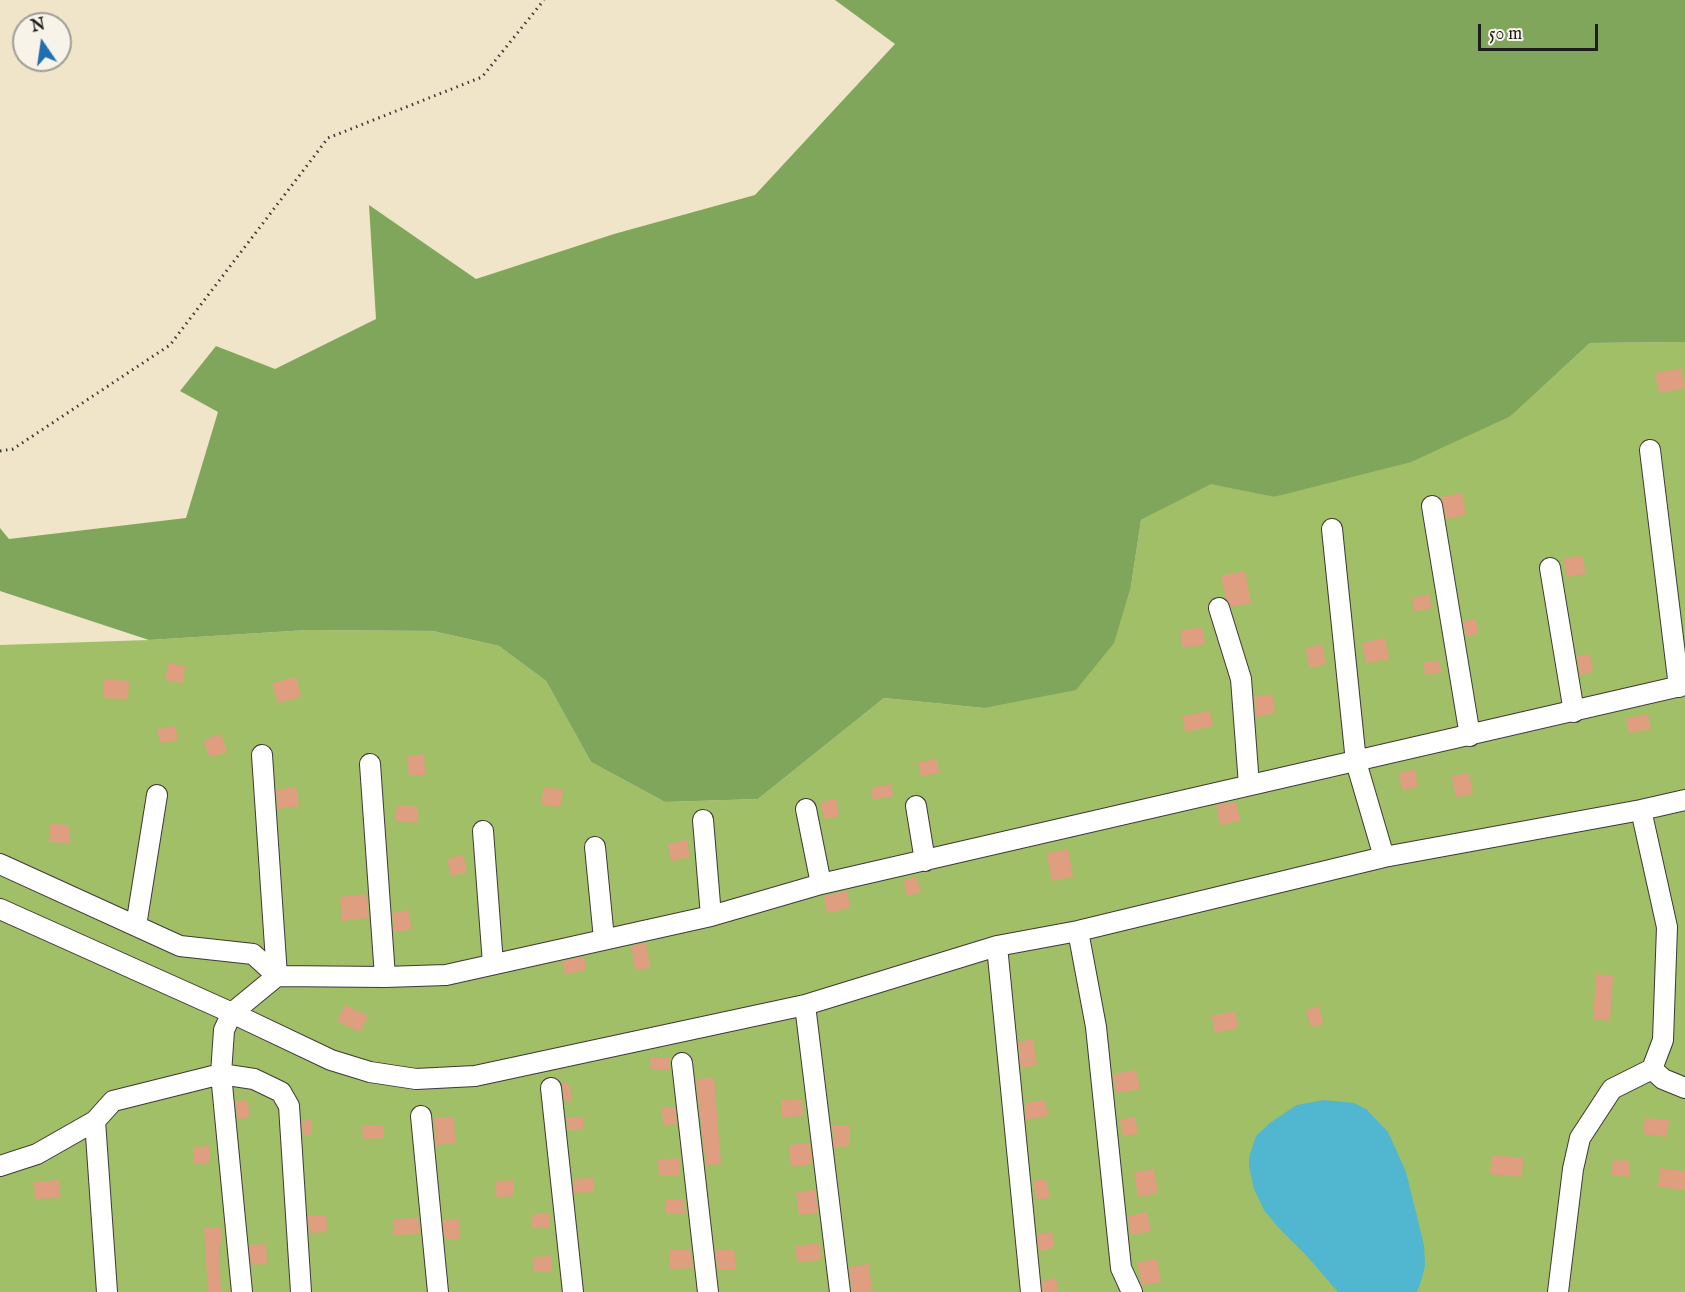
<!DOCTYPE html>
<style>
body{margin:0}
#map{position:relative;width:1685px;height:1292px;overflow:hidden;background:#f0e4c9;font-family:"IM FELL English",serif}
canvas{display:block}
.north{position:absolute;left:12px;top:12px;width:60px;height:60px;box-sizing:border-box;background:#f7f3e8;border:2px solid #9f9d96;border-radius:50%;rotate:347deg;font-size:16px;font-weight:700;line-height:24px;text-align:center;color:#1c1c1c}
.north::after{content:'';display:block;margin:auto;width:21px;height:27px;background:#1f6fb2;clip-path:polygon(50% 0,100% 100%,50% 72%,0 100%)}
.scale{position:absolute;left:1478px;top:24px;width:120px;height:27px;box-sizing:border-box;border:3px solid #1c1c1c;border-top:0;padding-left:8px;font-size:18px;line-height:21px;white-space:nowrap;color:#1c1c1c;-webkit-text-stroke:4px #f7f3e8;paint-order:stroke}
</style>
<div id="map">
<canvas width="1685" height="1292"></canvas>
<div class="north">N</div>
<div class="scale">50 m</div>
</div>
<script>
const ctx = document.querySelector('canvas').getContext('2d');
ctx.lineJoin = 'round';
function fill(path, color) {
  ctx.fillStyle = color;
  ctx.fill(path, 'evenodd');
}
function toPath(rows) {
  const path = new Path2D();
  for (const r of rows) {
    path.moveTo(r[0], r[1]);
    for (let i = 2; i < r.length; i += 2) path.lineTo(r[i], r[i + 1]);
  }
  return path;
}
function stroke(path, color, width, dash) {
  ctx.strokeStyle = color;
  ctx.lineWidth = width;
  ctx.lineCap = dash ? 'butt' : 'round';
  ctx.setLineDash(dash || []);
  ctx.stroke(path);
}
const green = toPath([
 [1685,342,1685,1292,0,1292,0,645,149,640,308,630,433,631,499,646,546,681,591,762,665,802,758,799,884,698,984,708,1131,586,1141,520,1211,483,1274,497,1511,416,1590,343]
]);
const forest = toPath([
 [835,0,1685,0,1685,342,1590,343,1511,416,1411,462,1274,497,1211,484,1141,520,1131,586,1114,643,1076,690,984,708,884,698,758,799,665,802,591,762,546,681,499,646,433,631,308,630,149,640,0,591,0,528,9,539,186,518,218,412,180,391,216,346,275,369,376,319,369,205,476,279,614,234,755,195,895,44]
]);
const water = toPath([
 [1324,1100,1354,1103,1366,1109,1388,1132,1406,1172,1424,1245,1425,1265,1422,1278,1417,1292,1338,1292,1305,1254,1277,1226,1264,1210,1254,1189,1249,1167,1249,1157,1256,1136,1271,1122,1297,1105]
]);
const building = toPath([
 [1681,368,1685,388,1659,393,1655,373],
 [1462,493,1466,515,1446,519,1441,497],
 [1582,555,1586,574,1567,577,1563,559],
 [1245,571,1251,603,1231,607,1226,598,1221,576],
 [1429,594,1432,608,1414,611,1412,598],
 [1476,619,1478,634,1466,636,1463,621],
 [1202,627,1205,644,1183,648,1180,631],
 [1385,638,1389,659,1366,663,1362,643],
 [1322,644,1326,664,1309,668,1306,648],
 [1590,654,1593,672,1580,675,1577,656],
 [1439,660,1442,672,1426,675,1423,663],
 [168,663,185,666,183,683,165,680],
 [296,677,301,697,278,703,272,683],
 [104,679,129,681,128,699,103,698],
 [1272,694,1275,713,1256,717,1254,697],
 [1210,711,1213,726,1185,732,1182,716],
 [1648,714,1651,729,1629,733,1626,718],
 [175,726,178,740,160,743,157,729],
 [221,734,227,752,209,757,204,740],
 [424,754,425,775,409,776,407,756],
 [937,759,939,773,921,776,918,762],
 [1415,769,1418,787,1402,790,1399,773],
 [1469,773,1473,794,1456,797,1452,776],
 [891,784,893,796,873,800,871,788],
 [296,787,299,806,278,809,276,790],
 [544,787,563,790,560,807,541,804],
 [836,799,839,816,824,819,821,802],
 [1236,802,1240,821,1220,825,1216,805],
 [397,805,418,807,417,823,395,821],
 [50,824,70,825,69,843,49,842],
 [687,840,690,857,671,861,668,844],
 [1068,849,1073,877,1052,881,1047,853],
 [463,855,467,872,451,876,447,859],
 [917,877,920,893,907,896,904,880],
 [847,891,850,908,827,913,824,896],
 [366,894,369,918,342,921,340,897],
 [408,910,412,929,394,932,392,913],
 [646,943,650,968,635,970,631,946],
 [584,957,586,970,565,974,562,961],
 [1596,974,1613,976,1610,1021,1593,1019],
 [345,1005,368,1016,360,1032,337,1021],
 [1319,1006,1323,1024,1311,1027,1306,1010],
 [1235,1011,1238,1028,1215,1033,1212,1016],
 [1033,1039,1037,1065,1021,1068,1018,1042],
 [670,1057,670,1069,651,1070,650,1058],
 [1136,1070,1140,1089,1116,1093,1113,1074],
 [714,1078,721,1164,706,1165,696,1079],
 [570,1083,571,1101,565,1102,562,1084],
 [802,1099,803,1116,782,1117,781,1100],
 [248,1100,249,1118,237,1119,236,1101],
 [1045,1100,1048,1116,1026,1120,1025,1103],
 [675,1107,677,1124,663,1125,662,1108],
 [454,1117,455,1143,436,1145,434,1118],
 [583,1117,583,1129,568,1130,566,1118],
 [1135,1117,1138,1134,1123,1136,1120,1120],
 [1645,1118,1669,1120,1667,1137,1643,1134],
 [311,1120,312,1135,303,1136,302,1121],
 [383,1125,384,1138,363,1139,362,1126],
 [849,1125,850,1146,834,1147,832,1126],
 [810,1143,812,1164,791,1167,789,1145],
 [209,1146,210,1163,194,1164,193,1147],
 [1492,1155,1524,1158,1521,1177,1490,1174],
 [679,1158,680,1175,659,1176,658,1160],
 [1613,1160,1630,1161,1629,1177,1611,1175],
 [1660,1168,1685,1171,1685,1190,1658,1187],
 [1154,1169,1158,1193,1138,1197,1134,1172],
 [593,1178,594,1192,574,1193,573,1179],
 [1046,1179,1050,1198,1037,1200,1033,1181],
 [59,1180,60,1198,35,1199,34,1182],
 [514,1180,514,1196,496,1197,496,1181],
 [815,1190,818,1213,799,1215,796,1192],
 [684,1199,685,1213,666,1214,666,1200],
 [1147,1212,1151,1231,1131,1235,1128,1216],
 [549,1213,550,1227,532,1228,531,1215],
 [326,1215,327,1232,309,1233,308,1216],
 [418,1218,420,1234,394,1235,393,1219],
 [459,1219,460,1239,445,1240,443,1220],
 [221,1227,222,1244,219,1244,221,1292,208,1292,204,1228],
 [1052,1232,1054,1248,1039,1251,1037,1234],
 [820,1243,821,1260,797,1262,795,1246],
 [266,1244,267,1264,251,1265,249,1245],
 [690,1249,693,1268,670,1269,669,1250],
 [734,1249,736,1269,718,1270,715,1250],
 [552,1256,552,1271,534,1272,533,1257],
 [1157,1259,1161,1282,1142,1285,1137,1262],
 [869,1264,872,1291,852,1292,849,1267],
 [1056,1278,1058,1292,1043,1292,1042,1281]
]);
const path = toPath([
 [0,451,13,449,170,345,328,138,482,77,544,0]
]);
const minor = toPath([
 [1650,450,1679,687],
 [1432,506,1470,736],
 [1332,529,1356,762,1384,857],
 [1550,568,1574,712],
 [1219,608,1241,679,1249,785],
 [370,764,385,977],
 [916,806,925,861],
 [806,809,821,884],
 [703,820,711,916],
 [483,831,493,964],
 [595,847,604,939],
 [0,864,180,946,253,954,277,976,385,977,446,975,711,916,821,884,1685,685],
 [0,909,232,1013,331,1060,370,1072,416,1079,475,1076,805,1005,997,946,1078,931,1384,857,1641,810,1685,800],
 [136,926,157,795],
 [1078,931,1096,1027,1121,1268,1132,1292],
 [997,946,1031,1292],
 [805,1005,840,1292],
 [682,1063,708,1292],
 [1652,1069,1663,1079,1685,1088],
 [551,1088,573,1292],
 [421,1116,438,1292],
 [95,1121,107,1292],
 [0,1166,37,1154,95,1121,113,1101,221,1074,254,1079,281,1092,289,1106,301,1292],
 [242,1292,221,1074,224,1030,232,1013,277,976,262,755],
 [1558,1292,1573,1169,1580,1138,1612,1089,1652,1069,1663,1040,1667,927,1641,810]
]);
fill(green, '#a0bf67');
fill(forest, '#80a65c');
fill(water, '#51b6d0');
fill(building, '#df9e80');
stroke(minor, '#3c3a36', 22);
stroke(path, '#3c3a36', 3, [1.5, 4.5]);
stroke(minor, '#fff', 20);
</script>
